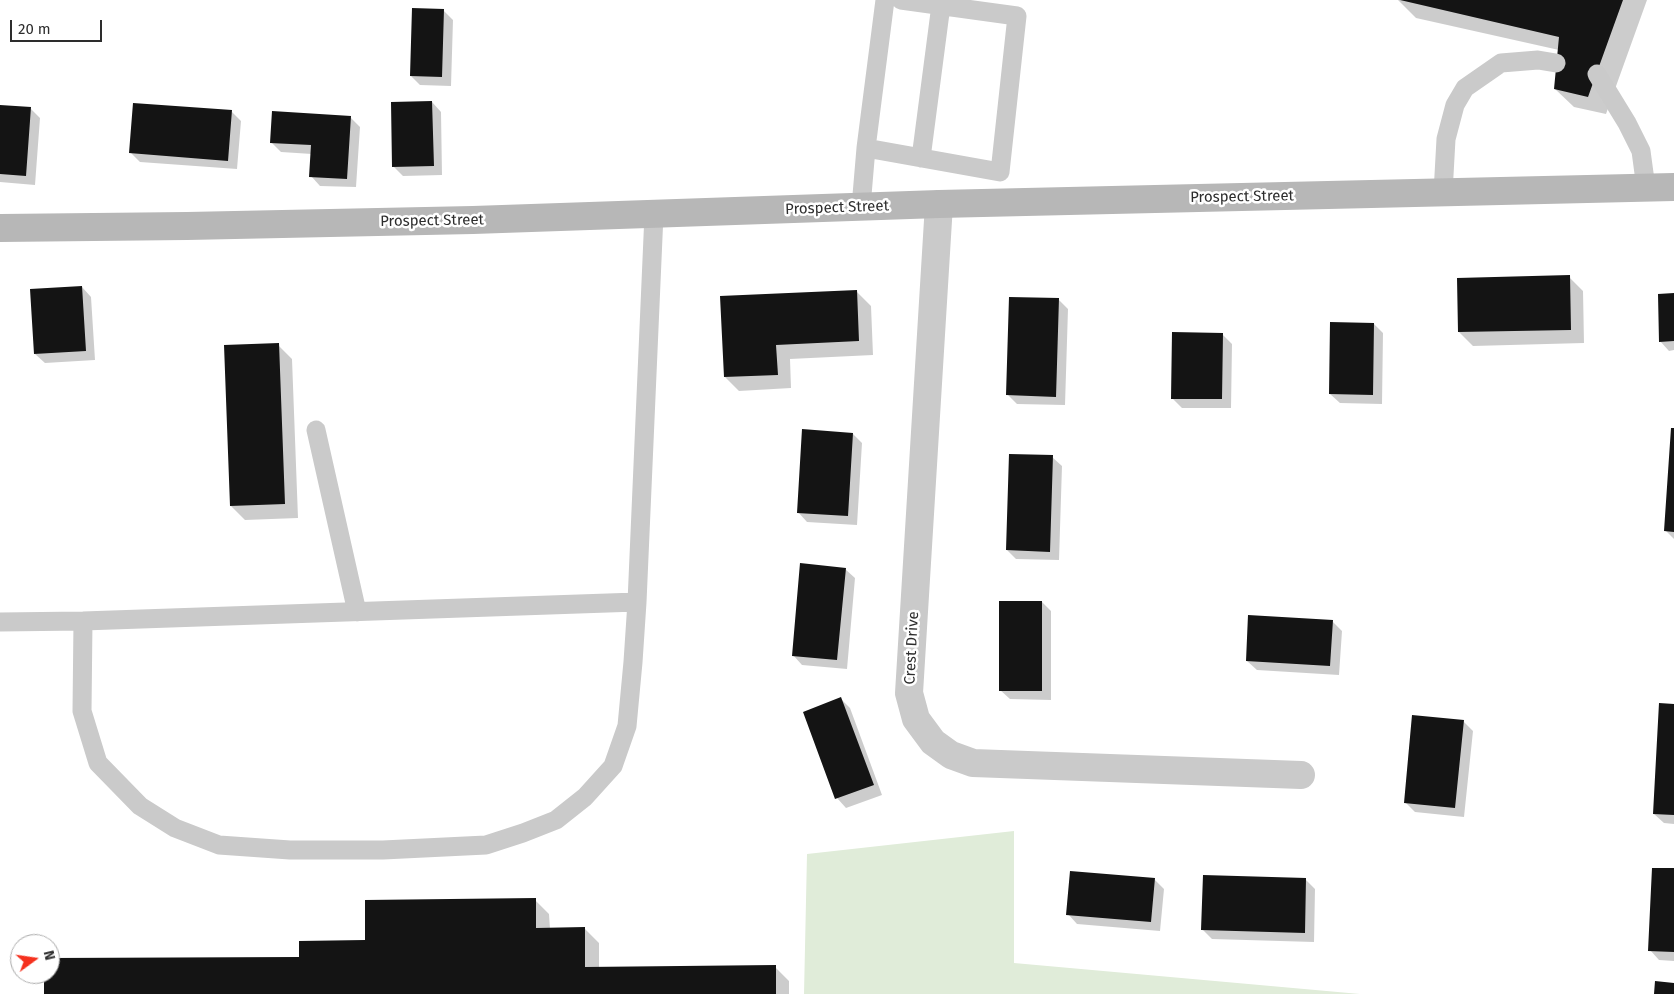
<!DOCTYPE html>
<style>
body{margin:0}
#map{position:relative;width:1674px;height:994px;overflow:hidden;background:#fff;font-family:"Fira Sans",sans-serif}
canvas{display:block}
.north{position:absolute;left:10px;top:934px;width:50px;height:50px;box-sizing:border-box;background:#fff;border:1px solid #ababab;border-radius:50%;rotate:76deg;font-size:14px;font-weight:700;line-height:20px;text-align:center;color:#2d2d2d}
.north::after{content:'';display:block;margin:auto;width:18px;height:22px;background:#f5311e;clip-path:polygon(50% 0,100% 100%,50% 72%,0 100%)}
.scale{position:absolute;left:10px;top:20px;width:92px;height:22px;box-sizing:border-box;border:2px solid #2d2d2d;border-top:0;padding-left:6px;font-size:15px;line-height:18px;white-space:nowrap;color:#2d2d2d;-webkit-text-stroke:4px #fff;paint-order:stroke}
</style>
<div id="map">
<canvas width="1674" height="994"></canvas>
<div class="north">N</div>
<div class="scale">20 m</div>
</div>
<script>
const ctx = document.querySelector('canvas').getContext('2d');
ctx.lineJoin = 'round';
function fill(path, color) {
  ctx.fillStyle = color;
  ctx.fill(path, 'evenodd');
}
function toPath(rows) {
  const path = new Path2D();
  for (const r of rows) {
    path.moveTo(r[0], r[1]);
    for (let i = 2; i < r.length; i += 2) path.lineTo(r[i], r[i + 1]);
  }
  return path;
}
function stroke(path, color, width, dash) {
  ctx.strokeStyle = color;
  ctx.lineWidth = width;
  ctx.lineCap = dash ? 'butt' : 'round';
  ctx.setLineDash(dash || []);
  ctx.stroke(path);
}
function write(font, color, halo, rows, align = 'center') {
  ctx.font = font + ' "Fira Sans",sans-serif';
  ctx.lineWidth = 5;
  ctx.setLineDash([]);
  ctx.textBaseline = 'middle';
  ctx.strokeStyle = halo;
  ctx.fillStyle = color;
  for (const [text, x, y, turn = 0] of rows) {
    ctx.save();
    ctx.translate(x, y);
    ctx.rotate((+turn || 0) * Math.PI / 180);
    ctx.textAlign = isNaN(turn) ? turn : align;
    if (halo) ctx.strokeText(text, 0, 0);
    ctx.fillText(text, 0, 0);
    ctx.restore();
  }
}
const green = toPath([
 [1014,831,1014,963,1360,994,804,994,807,854]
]);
const shadow = toPath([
 [1398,0,1647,0,1606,114,1574,107,1555,89,1559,50,1416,18],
 [443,10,453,20,451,86,420,85,411,76],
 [432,102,441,112,442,175,403,176,393,166],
 [0,106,30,108,40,118,35,185,0,182],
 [232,112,241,121,237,169,140,162,131,153],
 [350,117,360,127,356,187,320,186,311,176,312,154,281,152,271,142],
 [1569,277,1583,291,1584,343,1473,346,1459,332],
 [82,287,91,297,95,360,45,363,35,354],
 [857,292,871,306,873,355,790,359,791,388,739,391,725,377],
 [1674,295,1674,350,1669,351,1660,341],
 [1058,299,1068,309,1065,405,1017,404,1008,395],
 [1374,324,1383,333,1382,404,1340,403,1330,394],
 [1222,334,1232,344,1231,408,1182,408,1172,398],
 [278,345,292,359,298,518,245,520,231,506],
 [1674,429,1674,539,1666,531],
 [853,434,862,443,857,525,807,522,798,512],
 [1052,457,1062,466,1059,560,1016,559,1007,550],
 [845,569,855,578,847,669,802,665,793,655],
 [1042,602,1051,611,1051,700,1010,699,1000,690],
 [1332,621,1342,631,1339,675,1257,670,1247,661],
 [841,699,850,708,882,795,846,808,837,798],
 [1674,705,1674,824,1664,823,1654,814],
 [1463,721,1473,731,1464,817,1415,812,1405,802],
 [1674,870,1674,961,1659,960,1650,950],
 [1154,879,1164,889,1160,931,1077,924,1068,914],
 [1305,879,1315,889,1314,942,1212,939,1202,929],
 [535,900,549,914,550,929,585,929,599,943,599,968,775,967,789,981,789,994,46,994,45,974,50,974,50,960,301,958]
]);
const building = toPath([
 [1400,0,1623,0,1588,97,1554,89,1559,37],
 [412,8,444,9,442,77,410,76],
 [432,101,434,166,392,167,391,102],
 [133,103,232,110,228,161,129,153],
 [0,105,31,107,26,176,0,174],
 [272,111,351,116,347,179,309,177,311,145,270,143],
 [1570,275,1571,330,1458,332,1457,278],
 [82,286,86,351,34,354,30,289],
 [857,290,859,341,776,345,778,375,724,377,720,296],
 [1674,293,1674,341,1659,342,1658,294],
 [1009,297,1059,298,1056,397,1006,395],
 [1330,322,1374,323,1373,395,1329,394],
 [1172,332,1223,333,1222,399,1171,399],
 [279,343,285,504,230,506,224,345],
 [1671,428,1674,428,1674,532,1664,531],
 [802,429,853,433,848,516,797,513],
 [1009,454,1053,455,1050,552,1006,550],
 [800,563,846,568,837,660,792,656],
 [999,601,1042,601,1042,691,999,691],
 [1248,615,1333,620,1330,666,1246,661],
 [841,697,874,785,835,799,803,712],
 [1659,703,1674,704,1674,815,1653,814],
 [1412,715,1464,720,1455,808,1404,803],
 [1652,868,1674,868,1674,952,1648,951],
 [1070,871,1155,878,1151,922,1066,915],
 [1203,875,1306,878,1305,933,1201,930],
 [536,898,536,928,585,927,585,967,776,965,776,994,44,994,44,974,50,974,50,958,299,957,299,941,365,940,365,900],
 [1655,981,1674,983,1674,994,1654,994]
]);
const service = toPath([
 [1597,74,1627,123,1641,151,1646,188],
 [866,148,1000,172,1017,16,901,0],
 [921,158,941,5],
 [1443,193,1446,139,1455,105,1465,88,1501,63,1538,60,1556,63],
 [861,207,866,148,885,0],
 [316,430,357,612],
 [83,621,82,711,98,763,140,806,175,828,219,845,290,850,383,850,486,845,523,833,556,820,585,797,613,766,627,726,633,662,637,602,654,214],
 [0,622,83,621,637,602]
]);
const minor = toPath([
 [939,204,909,693,916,719,933,742,951,755,973,763,1301,775]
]);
const secondary = toPath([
 [0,228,187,226,473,220,939,204,1674,187]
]);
const streetNames = [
 ["Prospect Street",1242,197,-1],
 ["Prospect Street",837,208,-2],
 ["Prospect Street",432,221,-1],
 ["Crest Drive",912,648,-87]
];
fill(green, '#e0ecd9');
fill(shadow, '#0003');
fill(building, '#141414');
stroke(service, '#cacaca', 19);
stroke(minor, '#cacaca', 28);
stroke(secondary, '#b7b7b7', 28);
write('15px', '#2d2d2d', '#fff', streetNames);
</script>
